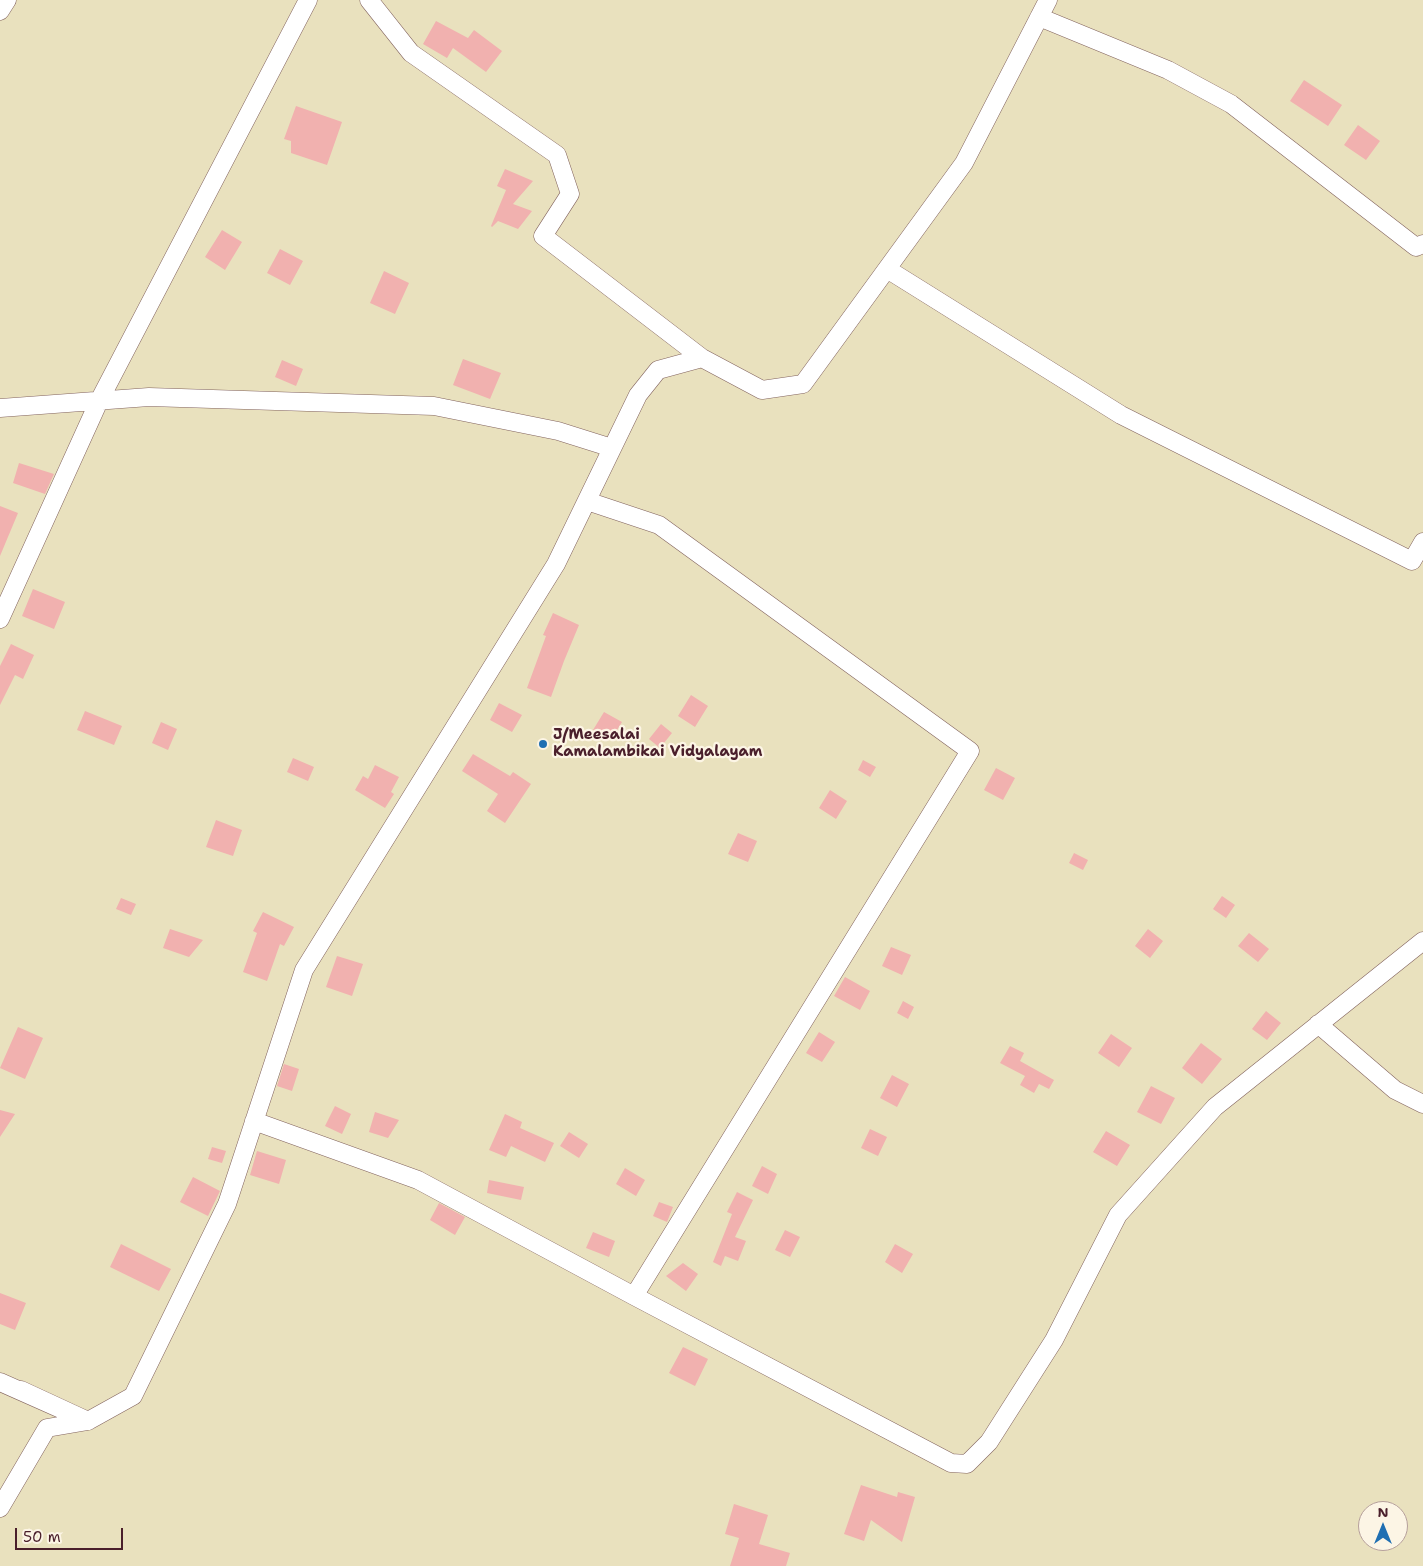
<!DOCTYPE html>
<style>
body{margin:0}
#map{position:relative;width:1423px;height:1566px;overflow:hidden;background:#e9e1be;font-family:"Shantell Sans",sans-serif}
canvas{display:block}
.north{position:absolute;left:1358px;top:1501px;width:50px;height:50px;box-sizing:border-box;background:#fcf5e5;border:1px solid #b59f9b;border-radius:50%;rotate:0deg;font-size:14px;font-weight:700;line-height:20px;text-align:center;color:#4a1f2b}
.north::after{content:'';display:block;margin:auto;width:18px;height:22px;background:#1f6fb2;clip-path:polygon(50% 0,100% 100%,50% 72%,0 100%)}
.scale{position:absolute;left:15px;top:1528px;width:108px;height:22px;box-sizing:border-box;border:2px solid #4a1f2b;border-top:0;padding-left:6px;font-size:15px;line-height:18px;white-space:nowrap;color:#4a1f2b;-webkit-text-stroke:4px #fcf5e5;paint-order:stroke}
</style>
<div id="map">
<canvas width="1423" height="1566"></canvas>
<div class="north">N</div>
<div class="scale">50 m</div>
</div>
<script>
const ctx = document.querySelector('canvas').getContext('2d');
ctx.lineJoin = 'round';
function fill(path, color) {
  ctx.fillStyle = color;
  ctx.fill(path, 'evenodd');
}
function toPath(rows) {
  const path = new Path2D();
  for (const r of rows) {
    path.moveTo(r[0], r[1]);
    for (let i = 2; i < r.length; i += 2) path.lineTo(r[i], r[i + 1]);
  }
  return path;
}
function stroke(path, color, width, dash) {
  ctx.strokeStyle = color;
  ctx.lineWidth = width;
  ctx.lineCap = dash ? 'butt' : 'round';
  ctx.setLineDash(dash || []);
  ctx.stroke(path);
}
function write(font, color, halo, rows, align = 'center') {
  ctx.font = font + ' "Shantell Sans",sans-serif';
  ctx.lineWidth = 4.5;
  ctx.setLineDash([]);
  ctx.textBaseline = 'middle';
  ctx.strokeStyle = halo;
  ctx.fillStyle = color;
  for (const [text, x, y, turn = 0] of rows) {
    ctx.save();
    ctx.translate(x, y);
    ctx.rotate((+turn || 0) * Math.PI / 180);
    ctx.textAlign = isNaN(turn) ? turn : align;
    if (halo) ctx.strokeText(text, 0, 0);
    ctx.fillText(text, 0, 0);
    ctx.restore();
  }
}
const building = toPath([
 [436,21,468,38,474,30,502,51,486,72,453,48,447,58,423,44],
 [1304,80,1342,105,1328,126,1290,101],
 [296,106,342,122,327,165,291,153,291,141,284,139],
 [1358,125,1380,141,1366,160,1344,145],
 [505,169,533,181,513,204,532,211,518,229,498,221,492,227,491,226,506,190,497,186],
 [222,230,242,242,225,270,205,257],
 [280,249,303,261,290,285,267,273],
 [384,271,409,283,395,314,370,303],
 [463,359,501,373,490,399,453,385],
 [282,360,303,369,296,386,275,377],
 [19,463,54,474,45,494,13,483],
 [0,506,18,513,0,556],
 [33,589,65,602,54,629,22,616],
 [553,613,579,625,564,661,551,697,527,688,546,636,543,635],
 [11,644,34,655,23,679,15,675,0,705,0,666],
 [691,695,708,706,695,727,678,716],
 [499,703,522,715,512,732,490,720],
 [85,711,122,726,114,745,77,730],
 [604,712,622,722,611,740,593,730],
 [161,722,177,729,168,750,152,743],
 [661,724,672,733,660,748,649,739],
 [473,754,510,776,513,772,531,784,505,823,487,811,498,794,462,771],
 [293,758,314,767,308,781,287,772],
 [863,760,876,767,870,777,858,770],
 [375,765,399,777,391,792,394,794,385,808,355,790,363,776,368,779],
 [996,768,1015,778,1003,800,984,790],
 [830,790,847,801,836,819,819,808],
 [216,820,242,830,233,856,206,847],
 [738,833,757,841,748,862,728,854],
 [1074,853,1088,860,1083,870,1069,863],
 [1222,896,1235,905,1226,918,1213,909],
 [121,898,136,904,131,915,116,909],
 [263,912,294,927,284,946,280,944,267,981,243,972,257,933,253,931],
 [170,929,203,940,189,957,163,948],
 [1148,929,1163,941,1150,958,1135,946],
 [1249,933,1269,949,1258,962,1238,946],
 [891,947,911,955,902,975,882,966],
 [337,956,363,964,352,996,326,987],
 [845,977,870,991,860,1010,834,996],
 [903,1001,914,1007,908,1019,897,1013],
 [1266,1011,1281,1023,1267,1040,1252,1029],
 [18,1027,43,1038,25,1079,0,1068],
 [819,1032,835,1042,822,1062,806,1053],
 [1111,1034,1132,1048,1119,1067,1098,1053],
 [1201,1043,1222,1059,1202,1084,1182,1068],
 [1010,1046,1024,1053,1020,1061,1054,1080,1049,1089,1039,1084,1034,1093,1020,1085,1025,1076,1000,1063],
 [284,1064,299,1069,292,1091,277,1086],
 [892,1075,909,1084,897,1107,880,1098],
 [1151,1086,1175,1098,1161,1124,1137,1112],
 [335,1106,351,1114,342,1134,325,1126],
 [0,1110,15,1114,0,1137],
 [375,1112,399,1120,388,1138,369,1132],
 [505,1114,522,1122,520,1128,554,1143,545,1162,511,1146,506,1157,489,1150],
 [870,1129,887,1137,878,1156,861,1148],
 [1106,1131,1130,1145,1117,1166,1093,1152],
 [569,1132,588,1144,579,1158,560,1146],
 [212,1147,226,1151,222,1163,208,1159],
 [257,1151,286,1160,279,1184,250,1175],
 [762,1166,777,1174,768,1194,752,1186],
 [625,1168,645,1180,636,1196,616,1184],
 [193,1177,220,1191,208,1216,180,1202],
 [489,1180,524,1187,521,1200,487,1193],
 [737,1192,753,1200,735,1237,746,1241,738,1261,725,1256,721,1266,713,1262,732,1214,727,1212],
 [659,1202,673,1207,667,1222,653,1216],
 [439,1203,465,1217,455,1235,430,1220],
 [785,1230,800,1237,790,1257,775,1250],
 [593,1232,615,1241,609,1257,586,1248],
 [121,1244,171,1269,159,1291,110,1267],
 [895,1244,913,1254,902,1273,885,1262],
 [683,1263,698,1274,686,1291,666,1276],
 [0,1293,26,1303,15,1330,0,1324],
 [683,1347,708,1359,695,1386,669,1373],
 [861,1485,897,1497,898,1492,915,1497,902,1542,871,1520,864,1541,844,1534],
 [734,1504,768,1515,759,1544,790,1553,786,1566,730,1566,739,1538,725,1534]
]);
const minor = toPath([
 [369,0,411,53,557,155,570,194,543,236,702,358],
 [0,11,7,0],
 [1039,17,1168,70,1231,104,1416,247,1423,244],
 [887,269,1121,415,1412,561,1423,542],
 [0,408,149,397,434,406,558,431,612,448],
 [587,501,659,525,970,751,634,1296],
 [0,619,99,401,308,0],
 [1318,1024,1395,1090,1423,1104],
 [254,1121,418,1180,634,1296,951,1463,967,1464,989,1442,1054,1340,1118,1215,1215,1107,1423,941],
 [0,1382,88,1421,21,1390],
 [0,1508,47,1428,88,1421,133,1396,227,1204,304,970,556,564,638,395,658,370,702,358,762,390,803,384,964,163,1048,0]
]);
const markers = [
 [543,744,5,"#1f6fb2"]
];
const poiNames = [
 ["J/Meesalai",553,735],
 ["Kamalambikai Vidyalayam",553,752]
];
fill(building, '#f1b1af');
stroke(minor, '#82635e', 19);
stroke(minor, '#fff', 18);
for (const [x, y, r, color] of markers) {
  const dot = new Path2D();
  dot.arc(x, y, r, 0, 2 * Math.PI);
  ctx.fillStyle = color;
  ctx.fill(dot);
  stroke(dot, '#fcf5e5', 2);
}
write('bold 15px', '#4a1f2b', '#fcf5e5', poiNames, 'left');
</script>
